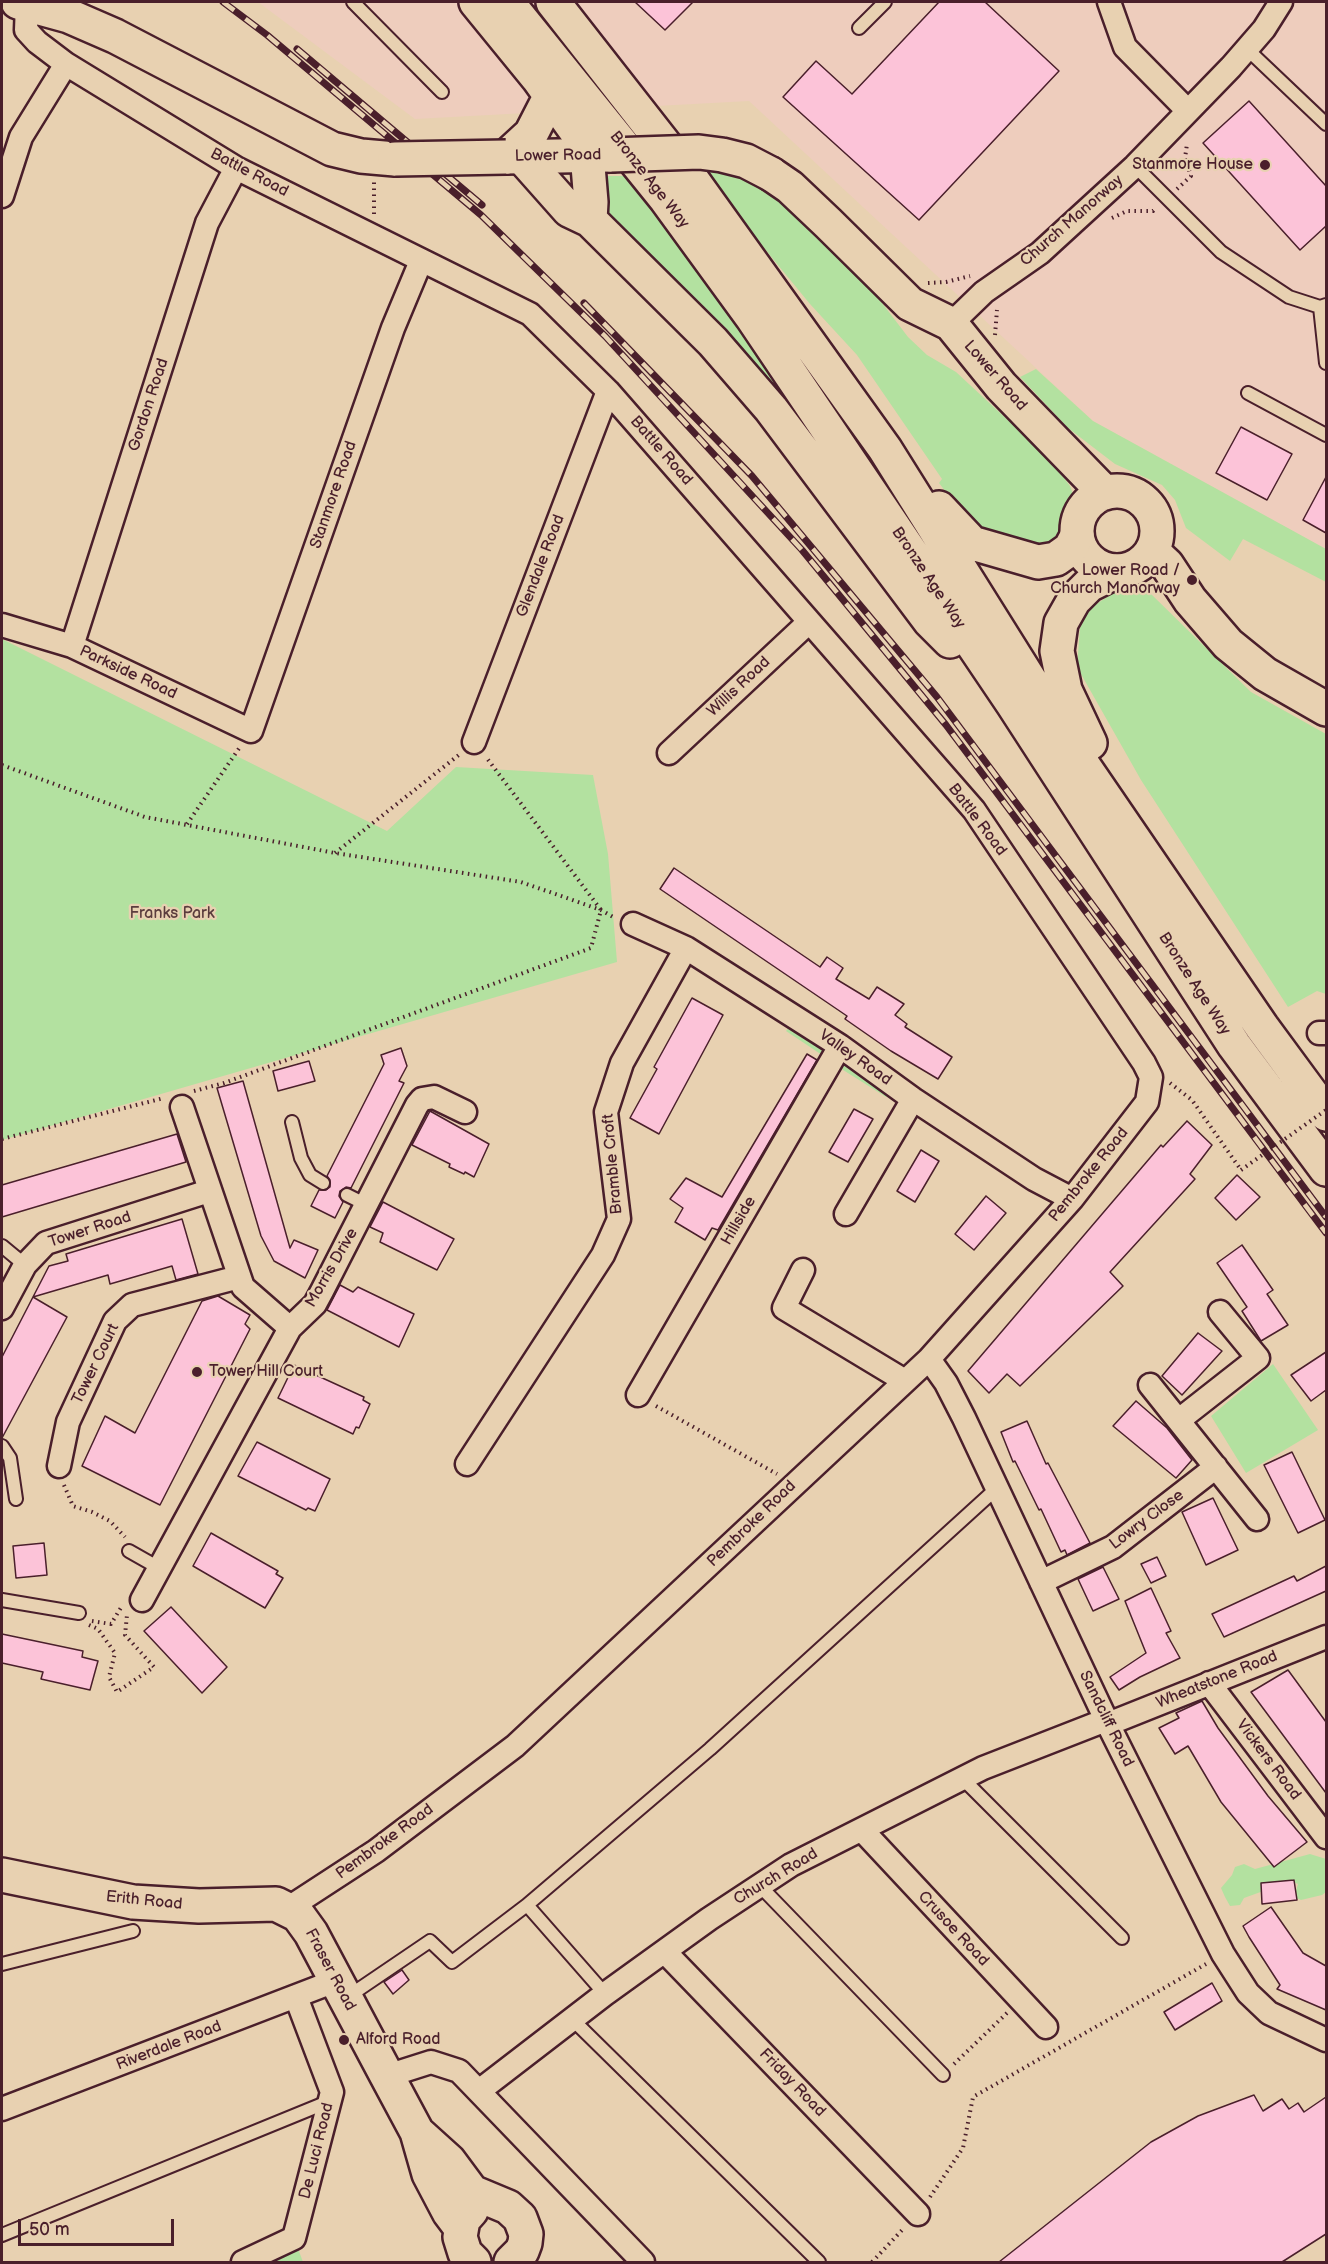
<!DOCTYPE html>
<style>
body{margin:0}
#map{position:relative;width:1328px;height:2264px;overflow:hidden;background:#e8d1b1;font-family:"Balsamiq Sans",sans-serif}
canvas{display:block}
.frame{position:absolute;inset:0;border:3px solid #4a1f2b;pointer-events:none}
.scale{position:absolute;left:18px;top:2219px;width:156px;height:27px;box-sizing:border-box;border:3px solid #4a1f2b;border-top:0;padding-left:8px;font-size:18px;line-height:21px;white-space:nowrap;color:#4a1f2b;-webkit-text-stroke:4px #e8d1b1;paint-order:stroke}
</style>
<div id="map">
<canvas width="1328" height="2264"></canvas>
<div class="frame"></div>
<div class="scale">50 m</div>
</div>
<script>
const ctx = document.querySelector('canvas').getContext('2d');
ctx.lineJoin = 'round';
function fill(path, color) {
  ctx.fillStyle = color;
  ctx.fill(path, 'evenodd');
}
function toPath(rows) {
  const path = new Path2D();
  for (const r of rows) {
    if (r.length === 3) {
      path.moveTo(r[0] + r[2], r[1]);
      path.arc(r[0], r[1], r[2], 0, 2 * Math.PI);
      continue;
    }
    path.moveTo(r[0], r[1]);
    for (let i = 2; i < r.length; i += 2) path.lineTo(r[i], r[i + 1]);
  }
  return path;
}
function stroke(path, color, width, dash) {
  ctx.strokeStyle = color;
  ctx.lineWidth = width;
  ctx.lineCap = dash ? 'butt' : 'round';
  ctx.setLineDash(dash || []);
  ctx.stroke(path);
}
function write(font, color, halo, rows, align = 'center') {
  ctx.font = font + ' "Balsamiq Sans",sans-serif';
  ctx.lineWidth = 4.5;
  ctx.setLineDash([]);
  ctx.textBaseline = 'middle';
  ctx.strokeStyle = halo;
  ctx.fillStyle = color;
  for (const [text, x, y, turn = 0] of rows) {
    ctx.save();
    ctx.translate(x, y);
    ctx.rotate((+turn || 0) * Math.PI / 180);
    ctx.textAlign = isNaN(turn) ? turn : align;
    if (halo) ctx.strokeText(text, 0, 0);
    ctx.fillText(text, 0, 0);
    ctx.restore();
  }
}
const built = toPath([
 [258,2,1326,2,1326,549,1093,421,749,101,415,119]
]);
const green = toPath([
 [717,169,738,174,772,190,863,278,908,337,927,355,956,372,1051,460,1070,486,1077,505,1075,519,1068,532,1059,540,1026,545,981,534,965,517,939,483,942,479,857,355,810,304,703,174],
 [604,176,628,176,675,231,842,477,775,386,731,337,612,222,604,203],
 [1036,369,1093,421,1326,549,1326,582,1243,539,1230,561,1186,528,1175,500,1162,485,1115,464,1068,428,1020,377],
 [1124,586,1151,594,1251,692,1326,734,1326,994,1317,991,1288,1007,1141,780,1077,667,1081,614],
 [2,639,387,831,456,767,593,775,608,854,617,962,2,1140],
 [790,1026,830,1054,828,1059,786,1031],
 [843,1063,889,1094,886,1097,840,1068],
 [1273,1364,1318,1430,1246,1473,1211,1416],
 [1310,1854,1326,1859,1326,1892,1322,1895,1301,1900,1294,1897,1298,1884,1291,1881,1244,1898,1240,1905,1230,1906,1225,1897,1221,1888,1232,1875,1235,1867,1244,1864,1255,1869],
 [294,2238,303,2262,243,2262]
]);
const building = toPath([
 [635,2,693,2,665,30,635,2],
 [939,2,985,2,1059,71,919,220,783,97,816,61,852,94,939,2],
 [1249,101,1326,186,1326,226,1300,250,1203,143,1249,101],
 [1241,427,1292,454,1267,500,1216,473,1241,427],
 [1326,477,1326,533,1303,520,1326,477],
 [674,868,820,967,827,957,843,968,836,979,869,999,877,987,904,1004,895,1015,907,1024,905,1027,952,1057,938,1079,891,1051,845,1019,847,1016,660,889,674,868],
 [692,998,723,1015,659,1134,630,1118,657,1069,654,1067,692,998],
 [401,1048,407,1066,399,1081,404,1083,351,1188,346,1187,340,1191,339,1196,343,1202,335,1218,311,1206,319,1190,326,1190,330,1187,330,1180,327,1176,384,1064,381,1055,401,1048],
 [807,1054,817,1060,718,1230,712,1228,705,1240,675,1222,683,1208,670,1199,686,1178,722,1197,807,1054],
 [309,1061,315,1081,278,1091,273,1071,309,1061],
 [243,1081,290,1248,294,1240,318,1250,305,1278,274,1261,261,1236,217,1088,243,1081],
 [854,1109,873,1119,848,1162,829,1152,854,1109],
 [430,1111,489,1144,474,1177,465,1172,464,1174,449,1167,450,1164,412,1145,430,1111],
 [1187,1121,1212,1145,1190,1174,1195,1179,1110,1272,1123,1286,1020,1386,1007,1374,989,1393,968,1371,1161,1145,1163,1147,1187,1121],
 [177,1134,186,1162,2,1217,2,1185,177,1134],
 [921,1150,939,1161,915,1202,897,1191,921,1150],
 [1237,1175,1260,1197,1236,1220,1215,1198,1237,1175],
 [986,1196,1006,1213,974,1250,955,1234,986,1196],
 [383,1202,454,1239,437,1270,380,1242,383,1233,370,1227,383,1202],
 [182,1219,198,1274,176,1280,172,1266,110,1284,108,1275,33,1297,67,1317,2,1438,2,1357,49,1266,68,1261,66,1254,182,1219],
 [1242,1245,1273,1290,1267,1294,1288,1325,1261,1341,1242,1311,1247,1307,1217,1263,1242,1245],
 [340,1285,353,1292,358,1287,414,1314,399,1347,327,1310,340,1285],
 [218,1296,250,1315,245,1324,250,1329,160,1505,82,1466,105,1416,135,1433,202,1301,218,1296],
 [1198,1333,1222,1351,1182,1395,1162,1376,1198,1333],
 [1326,1352,1326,1390,1311,1401,1291,1375,1326,1352],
 [294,1365,364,1397,363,1400,370,1404,359,1428,356,1427,353,1434,278,1398,294,1365],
 [1136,1401,1167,1428,1192,1460,1176,1478,1113,1426,1136,1401],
 [1027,1421,1046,1464,1048,1463,1090,1543,1067,1555,1065,1550,1061,1552,1041,1509,1039,1510,1015,1461,1013,1462,1001,1432,1027,1421],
 [257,1442,330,1479,315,1511,308,1508,306,1510,238,1476,257,1442],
 [1292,1452,1325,1520,1298,1533,1264,1465,1292,1452],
 [1213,1498,1238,1550,1206,1565,1182,1512,1213,1498],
 [211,1533,278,1571,276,1574,283,1578,265,1608,193,1566,211,1533],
 [44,1543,47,1575,16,1578,13,1546,44,1543],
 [1157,1557,1166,1576,1151,1583,1141,1564,1157,1557],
 [1326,1566,1326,1591,1224,1637,1212,1614,1294,1576,1297,1581,1326,1566],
 [1103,1567,1119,1599,1093,1611,1078,1579,1103,1567],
 [1151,1588,1171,1631,1166,1633,1180,1658,1140,1677,1119,1690,1110,1677,1146,1653,1125,1601,1151,1588],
 [171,1607,227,1667,202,1693,144,1631,171,1607],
 [2,1634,83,1651,82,1657,98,1661,90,1690,41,1679,43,1672,2,1663,2,1634],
 [1288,1670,1326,1722,1326,1793,1251,1692,1288,1670],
 [1202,1701,1218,1728,1268,1796,1307,1842,1274,1867,1221,1802,1188,1746,1175,1754,1159,1728,1179,1718,1176,1713,1202,1701],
 [1294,1880,1297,1900,1262,1904,1261,1883,1294,1880],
 [1271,1907,1303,1953,1326,1966,1326,2010,1277,1989,1280,1985,1249,1937,1243,1926,1271,1907],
 [402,1970,409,1980,393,1994,384,1982,402,1970],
 [1212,1983,1222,2001,1175,2030,1164,2012,1212,1983],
 [1254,2095,1263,2111,1282,2099,1289,2109,1298,2103,1304,2112,1326,2097,1326,2234,1282,2262,999,2262,1151,2142,1198,2116,1254,2095]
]);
const path = toPath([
 [1177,189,1191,176,1185,158,1187,144],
 [374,214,374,182],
 [1112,218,1127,211,1153,211,1156,208],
 [928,283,946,282,970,276],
 [995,335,997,310],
 [2,765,145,817,335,853,521,882,601,910,615,918],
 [187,824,240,747],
 [335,853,460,754],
 [1170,1083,1192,1100,1241,1170],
 [194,1091,224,1083,591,948,601,910,486,757],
 [2,1139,164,1098],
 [656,1406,777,1474],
 [64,1485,73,1506,92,1512,110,1521,125,1537],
 [92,1621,111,1624,122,1606],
 [89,1625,98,1629,115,1653,109,1677,117,1692,154,1667,125,1635,127,1615],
 [954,2064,1007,2013],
 [930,2197,963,2148,973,2097,1206,1964],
 [872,2262,904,2228]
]);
const lane = toPath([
 [353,2,442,92],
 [859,28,885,2],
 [1247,49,1326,124],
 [1135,166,1221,252,1289,297,1320,307,1326,305],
 [1320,307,1326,363],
 [1248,393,1326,435],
 [292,1122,301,1158,310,1175,323,1183],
 [347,1195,367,1205],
 [2,1246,25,1265],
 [2,1446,10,1458,16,1499],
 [129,1551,159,1568],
 [2,1600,79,1613],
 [962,1778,1122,1938],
 [759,1885,943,2075],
 [527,1905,710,1749,996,1489],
 [2,1964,133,1931],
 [346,1998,430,1941,452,1962,527,1905,605,1994],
 [572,2019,819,2262],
 [2,2235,330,2101]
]);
const street = toPath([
 [1109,2,1125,47,1188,111],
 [27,4,26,30,37,42,66,64,236,168,530,314,608,391,974,810,1144,1063,1151,1077,1147,1102,1072,1199,929,1359,515,1746,376,1851,287,1909],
 [2,196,21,137,66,64],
 [951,324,984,292,1040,253,1135,166,1231,67,1264,29,1281,2],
 [2,625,72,646,251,731,393,328,421,261],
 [72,646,207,223,236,168],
 [474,742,608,391],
 [669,753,809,622],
 [633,924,686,948,840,1046,913,1099,1034,1179,1072,1199],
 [1319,1033,1326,1033],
 [182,1107,243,1287,290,1328],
 [846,1214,913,1099],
 [803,1270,784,1308,905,1381],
 [2,1308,25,1265,46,1243,209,1191],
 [929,1359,946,1383,964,1418,1108,1724,1223,1954,1248,1993,1269,2013,1326,2040],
 [1150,1385,1257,1519],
 [638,1395,840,1046],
 [1179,1420,1258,1358,1220,1312],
 [467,1464,603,1255,619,1219,606,1112,622,1063,686,948],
 [59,1466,68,1422,115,1321,132,1305,239,1277],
 [1041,1582,1113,1547,1216,1467],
 [142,1600,290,1328,315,1304,322,1291,417,1105,422,1099,434,1097,465,1112],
 [1209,1683,1326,1837],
 [1108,1724,1326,1637],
 [862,1830,1046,2027],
 [665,1952,918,2214],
 [387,2076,431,2062,459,2071,643,2262],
 [479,2091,605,1994,709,1919,791,1865,983,1768,1106,1720],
 [2,2109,335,1981],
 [243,2262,294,2238,332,2092,296,1997]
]);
const secondary = toPath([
 [18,2,69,16,115,36,332,149,361,156,395,159],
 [506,157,611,155],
 [771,174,790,187,828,223,910,304,951,324,1001,386,1105,493],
 [1117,531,40],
 [1152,551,1167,565,1190,600,1228,644,1265,674,1326,709]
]);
const primary = toPath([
 [476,2,538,78,581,138,587,154,591,202,590,220],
 [507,2,666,199,752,317,1013,704,1234,1045,1326,1169],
 [553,2,693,181,885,449,1083,765,1262,1027,1326,1114],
 [506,157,531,134,550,97],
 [522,157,569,210,590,220,713,342,771,409,930,621,950,641],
 [939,508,972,543,1038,562,1056,559,1070,549,1077,536],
 [1090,743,1065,690,1057,651,1061,623,1074,600,1089,585,1117,571],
 [2,1875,133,1902,199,1906,276,1904,298,1915,311,1933,387,2076,417,2132,429,2174,449,2212,461,2228],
 [418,2133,449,2161,472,2192,508,2207,520,2218,526,2234,525,2243,522,2251,511,2262],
 [471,2211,463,2220,460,2237,465,2253,474,2262]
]);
const rail = toPath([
 [223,2,267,35,481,215,605,336,802,550,946,725,1326,1233],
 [297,49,482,205],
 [584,303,752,476,937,697,1326,1217]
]);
const pathBridge = toPath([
 [1241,1170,1326,1110]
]);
const secondaryBridge = toPath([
 [611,155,699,152,722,155,746,161,771,174],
 [395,159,506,157]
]);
const markers = [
 [1265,165,6,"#4a1f2b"],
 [1192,580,6,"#4a1f2b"],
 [197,1372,6,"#4a1f2b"],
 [344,2040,6,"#4a1f2b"]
];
const streetNames = [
 ["Lower Road",558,156,-1],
 ["Battle Road",249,173,28],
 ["Bronze Age Way",649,180,52],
 ["Church Manorway",1072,221,-41],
 ["Lower Road",995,376,49],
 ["Gordon Road",149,405,-72],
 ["Battle Road",661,451,49],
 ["Stanmore Road",334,495,-71],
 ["Glendale Road",541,566,-69],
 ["Bronze Age Way",928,578,56],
 ["Parkside Road",128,673,25],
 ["Willis Road",739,687,-43],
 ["Battle Road",977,820,53],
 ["Bronze Age Way",1194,984,57],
 ["Valley Road",855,1058,35],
 ["Bramble Croft",613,1164,-95],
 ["Pembroke Road",1089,1175,-51],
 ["Hillside",739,1221,-60],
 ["Tower Road",90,1230,-18],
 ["Morris Drive",332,1268,-60],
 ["Tower Court",96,1364,-64],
 ["Lowry Close",1147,1520,-37],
 ["Pembroke Road",752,1524,-44],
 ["Wheatstone Road",1217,1680,-22],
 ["Sandcliff Road",1106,1719,64],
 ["Vickers Road",1268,1760,53],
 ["Pembroke Road",385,1842,-36],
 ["Church Road",776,1877,-31],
 ["Erith Road",144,1901,6],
 ["Crusoe Road",953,1929,47],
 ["Fraser Road",330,1970,62],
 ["Riverdale Road",169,2046,-21],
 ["Friday Road",792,2083,46],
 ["De Luci Road",317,2151,-76]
];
const poiNames = [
 ["Stanmore House",1253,165],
 ["Lower Road /",1180,571],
 ["Church Manorway",1180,589],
 ["Tower Hill Court",209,1372,"left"],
 ["Alford Road",356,2040,"left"]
];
const parkNames = [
 ["Franks Park",172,914]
];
fill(built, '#eecdbd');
fill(green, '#b3e1a0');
fill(building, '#fcc3d8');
stroke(building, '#4a1f2b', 1.5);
stroke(lane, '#4a1f2b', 16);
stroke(street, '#4a1f2b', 27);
stroke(secondary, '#4a1f2b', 38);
stroke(primary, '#4a1f2b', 38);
stroke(path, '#4a1f2b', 4, [1.5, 4.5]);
stroke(lane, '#e8d1b1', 12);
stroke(street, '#e8d1b1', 22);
stroke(secondary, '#e8d1b1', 33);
stroke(primary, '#e8d1b1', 33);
stroke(rail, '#4a1f2b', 7);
stroke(rail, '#e8d1b1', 4.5, [14]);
stroke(secondaryBridge, '#4a1f2b', 38, []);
stroke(pathBridge, '#4a1f2b', 4, [1.5, 4.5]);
stroke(secondaryBridge, '#e8d1b1', 33);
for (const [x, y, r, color] of markers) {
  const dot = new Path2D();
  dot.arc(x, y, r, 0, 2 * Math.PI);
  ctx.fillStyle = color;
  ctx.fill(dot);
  stroke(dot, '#e8d1b1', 2);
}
write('16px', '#4a1f2b', '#e8d1b1', streetNames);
write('16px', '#4a1f2b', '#e8d1b1', poiNames, 'right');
write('16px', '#5a3c3d', '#e8d1b1', parkNames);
</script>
